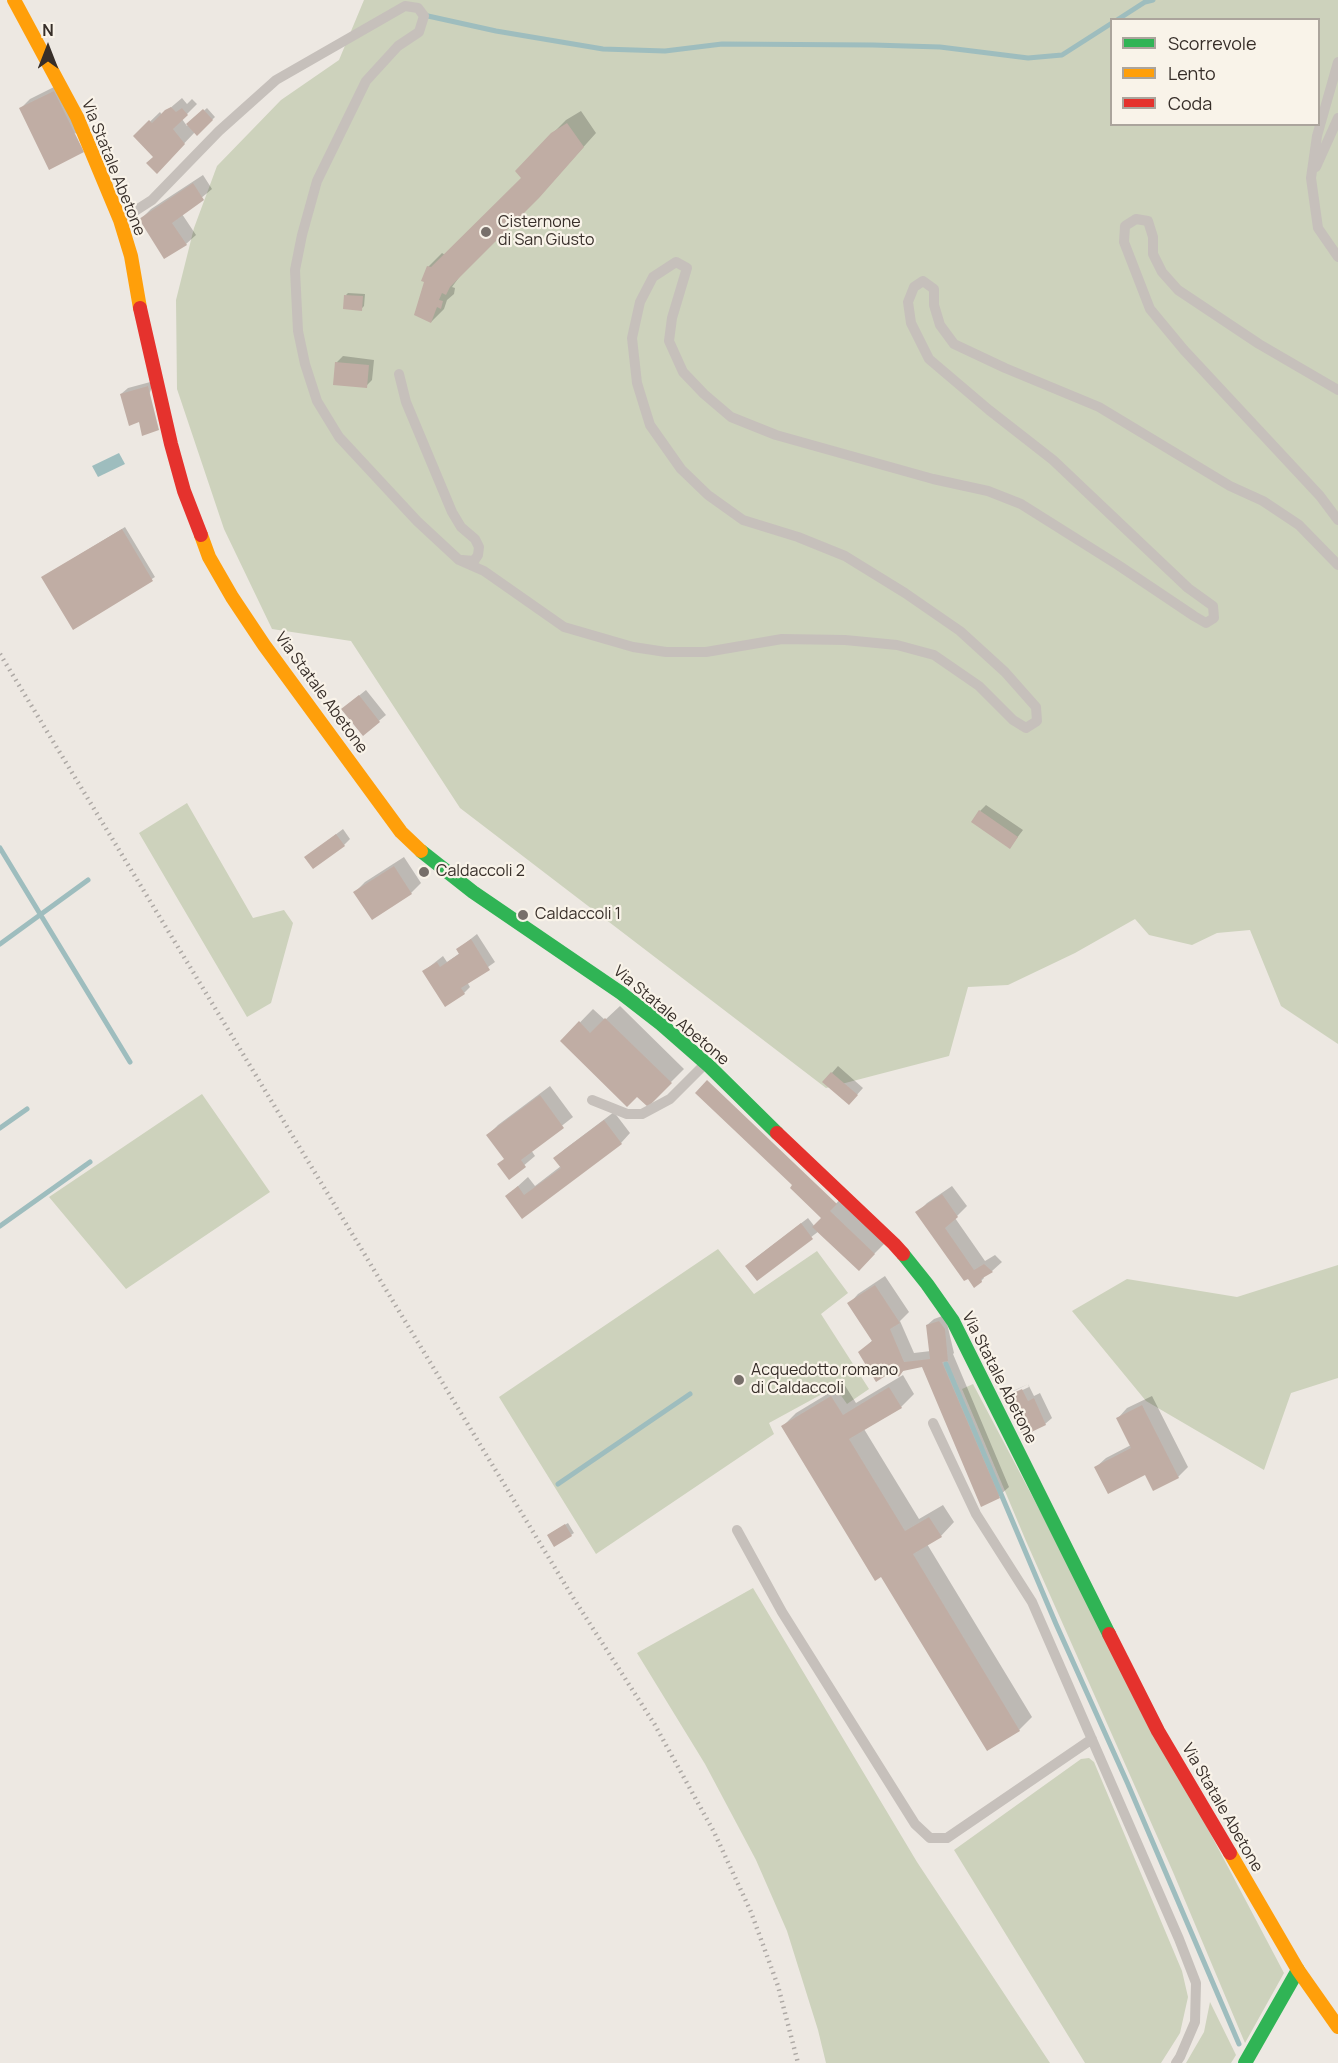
<!DOCTYPE html>
<style>
body{margin:0}
#map{position:relative;width:1338px;height:2063px;overflow:hidden;background:#ede8e2;font-family:Manrope,sans-serif}
canvas{display:block}
.legend{position:absolute;left:1110px;top:18px;width:210px;height:108px;box-sizing:border-box;background:#f9f3e9;border:2px solid #aba49c;margin:0;padding:8px 10px;list-style:none;font-size:18px;color:#372e29}
.legend li{display:flex;align-items:center;gap:12px;height:30px}
.legend b{width:30px;border:2px solid #aba49c}
.north{position:absolute;left:18px;top:18px;width:60px;height:60px;-webkit-text-stroke:4px #f9f3e9;paint-order:stroke;rotate:0deg;font-size:16px;font-weight:700;line-height:24px;text-align:center;color:#372e29}
.north::after{content:'';display:block;margin:auto;width:21px;height:27px;background:#372e29;clip-path:polygon(50% 0,100% 100%,50% 72%,0 100%)}
</style>
<div id="map">
<canvas width="1338" height="2063"></canvas>
<ul class="legend">
<li><b style="height:8px;background:#30b455"></b>Scorrevole</li>
<li><b style="height:8px;background:#ff9f0a"></b>Lento</li>
<li><b style="height:8px;background:#e5322d"></b>Coda</li>
</ul>
<div class="north">N</div>
</div>
<script>
const ctx = document.querySelector('canvas').getContext('2d');
ctx.lineJoin = 'round';
function fill(path, color) {
  ctx.fillStyle = color;
  ctx.fill(path, 'evenodd');
}
function toPath(rows) {
  const path = new Path2D();
  for (const r of rows) {
    path.moveTo(r[0], r[1]);
    for (let i = 2; i < r.length; i += 2) path.lineTo(r[i], r[i + 1]);
  }
  return path;
}
function stroke(path, color, width, dash) {
  ctx.strokeStyle = color;
  ctx.lineWidth = width;
  ctx.lineCap = dash ? 'butt' : 'round';
  ctx.setLineDash(dash || []);
  ctx.stroke(path);
}
function write(font, color, halo, rows, align = 'center') {
  ctx.font = font + ' Manrope,sans-serif';
  ctx.lineWidth = 4.5;
  ctx.setLineDash([]);
  ctx.textBaseline = 'middle';
  ctx.strokeStyle = halo;
  ctx.fillStyle = color;
  for (const [text, x, y, turn = 0] of rows) {
    ctx.save();
    ctx.translate(x, y);
    ctx.rotate((+turn || 0) * Math.PI / 180);
    ctx.textAlign = isNaN(turn) ? turn : align;
    if (halo) ctx.strokeText(text, 0, 0);
    ctx.fillText(text, 0, 0);
    ctx.restore();
  }
}
const green = toPath([
 [364,0,1338,0,1338,1044,1281,1006,1250,930,1217,933,1192,945,1149,935,1135,919,1075,953,1008,985,968,987,949,1056,826,1088,460,808,351,641,272,629,224,529,177,389,176,300,194,228,217,166,281,100,339,60],
 [1112,20,1318,20,1318,124,1112,124],
 [187,803,253,918,284,910,293,923,271,1003,247,1017,139,833],
 [202,1094,270,1192,126,1289,49,1197],
 [718,1249,754,1294,817,1251,848,1293,821,1314,869,1389,847,1404,835,1387,769,1423,774,1434,596,1554,499,1397],
 [1338,1265,1338,1378,1291,1393,1264,1470,1146,1401,1072,1311,1127,1279,1237,1297],
 [973,1384,1284,1973,1245,2043,1173,1872,1026,1541,962,1389],
 [753,1588,917,1862,1050,2063,826,2063,818,2030,787,1931,756,1860,705,1764,637,1653],
 [1089,1758,1094,1762,1182,1971,1188,1997,1180,2033,1161,2063,1085,2063,954,1850,1081,1759],
 [1210,2002,1236,2055,1231,2063,1186,2063,1204,2032]
]);
const water = toPath([
 [119,453,125,464,98,477,92,466]
]);
const shadow = toPath([
 [64,82,93,141,20,109,30,99],
 [182,98,187,104,192,99,197,104,182,119,187,126,207,108,215,117,197,134,195,132,157,172,155,156,135,136,160,112,162,115],
 [581,111,596,133,552,182,463,272,452,287,455,288,454,294,447,300,444,309,431,322,428,267,442,253,445,255,523,178,552,134,566,120],
 [203,175,212,189,182,214,196,235,186,244,141,219,151,209],
 [348,293,365,294,364,306,361,309,346,295],
 [343,356,374,360,372,380,366,386,336,363],
 [154,381,140,420,121,394,128,388],
 [125,527,155,577,73,628,46,575],
 [366,690,386,715,363,734,350,703],
 [986,805,1023,830,1010,847,980,811],
 [343,829,350,839,344,845,306,857],
 [404,857,421,883,411,893,372,918,355,892,365,882],
 [477,934,495,962,467,982,470,987,464,993,424,971,443,956,447,962,460,953,458,949],
 [620,1006,684,1069,648,1105,637,1094,562,1041,593,1009,605,1020],
 [838,1066,863,1088,855,1097,824,1082],
 [550,1086,573,1117,531,1150,535,1156,509,1178,505,1158,488,1135,498,1125],
 [614,1112,630,1133,621,1143,522,1217,507,1196,528,1177,535,1186,561,1166,555,1158,565,1149],
 [952,1186,967,1206,955,1218,985,1261,995,1255,1002,1262,992,1271,983,1276,984,1278,981,1281,917,1213,927,1203],
 [842,1197,888,1240,859,1269,819,1231,757,1279,747,1266,753,1260,808,1218,815,1227],
 [885,1276,909,1312,900,1321,914,1353,931,1351,927,1325,934,1319,945,1315,954,1353,953,1354,1009,1487,999,1496,982,1505,923,1365,905,1369,899,1375,893,1369,860,1352,873,1340,849,1304,858,1294],
 [903,1375,914,1394,901,1407,864,1429,919,1519,943,1505,954,1522,941,1536,927,1544,1032,1717,1019,1730,882,1575,783,1426,796,1413,844,1384,856,1403],
 [1028,1384,1034,1396,1040,1393,1052,1418,1045,1424,1006,1397,1013,1391],
 [1028,1384,1029,1387,1012,1395,1012,1392],
 [1152,1396,1188,1467,1178,1477,1096,1467,1106,1458,1131,1445,1118,1418,1127,1408],
 [568,1523,574,1533,571,1535,551,1533]
]);
const stream = toPath([
 [428,16,496,31,603,49,665,51,722,44,873,45,940,47,1028,58,1062,55,1112,23],
 [1117,20,1145,2,1153,0],
 [0,848,130,1062],
 [0,944,88,880],
 [0,1128,27,1109],
 [0,1226,90,1162],
 [946,1364,1056,1624,1127,1782,1239,2044],
 [558,1484,690,1394]
]);
const building = toPath([
 [54,91,84,152,49,170,19,108],
 [171,107,176,112,182,108,188,115,173,129,185,144,157,174,146,163,153,157,133,136,149,120,152,123,165,110],
 [203,109,213,120,197,136,186,124],
 [567,123,584,147,539,198,450,287,446,295,442,293,439,300,443,301,441,309,437,307,431,323,414,315,424,282,421,281,427,266,431,267,521,178,515,171,551,133],
 [193,183,204,200,172,223,187,245,164,259,139,219],
 [344,295,363,296,362,311,343,309],
 [335,362,369,365,367,388,333,385],
 [148,386,159,430,142,436,139,422,129,426,120,394],
 [122,529,153,581,73,630,41,577],
 [359,695,380,722,363,736,341,709],
 [979,810,1018,837,1010,849,971,822],
 [336,834,345,846,313,869,304,857],
 [394,866,412,894,372,920,353,892],
 [471,939,490,970,461,988,465,994,445,1007,422,971,437,962,440,967,459,954,456,949],
 [605,1018,672,1083,648,1107,637,1097,627,1107,560,1041,579,1021,590,1033],
 [831,1072,858,1095,849,1105,822,1082],
 [707,1080,837,1204,830,1211,875,1254,859,1271,812,1227,821,1218,790,1188,792,1185,695,1093],
 [540,1095,564,1128,521,1160,526,1167,509,1180,497,1164,504,1159,486,1135],
 [604,1120,622,1144,522,1219,505,1196,518,1186,524,1195,561,1168,553,1158],
 [942,1194,958,1217,945,1228,974,1270,984,1264,993,1272,981,1279,982,1282,974,1288,968,1279,964,1281,915,1212],
 [801,1223,813,1239,757,1281,745,1266],
 [875,1285,900,1323,890,1329,904,1362,930,1359,926,1325,939,1321,945,1329,948,1361,942,1362,1000,1498,981,1507,922,1367,903,1371,899,1377,893,1371,876,1382,858,1352,872,1341,847,1303],
 [889,1387,902,1408,849,1439,905,1531,929,1517,942,1537,913,1554,1020,1731,987,1751,881,1577,875,1581,781,1426,831,1396,843,1415],
 [1022,1389,1028,1401,1034,1398,1046,1425,1023,1436,1005,1397],
 [1142,1405,1179,1478,1153,1491,1145,1475,1108,1494,1094,1467,1131,1448,1116,1418],
 [565,1524,572,1536,554,1547,547,1535]
]);
const lane = toPath([
 [1338,62,1317,136,1311,178,1318,228,1338,257],
 [1316,167,1338,118],
 [121,220,152,200,219,131,276,80,405,6,418,8,424,16,419,32,398,46,366,81,317,181,302,235,295,270,298,331,305,364,317,401,339,437,417,521,459,560,484,571,564,627,633,647,666,652,706,652,782,639,845,640,897,645,934,655,979,686,1013,720,1026,728,1037,721,1036,707,1005,672,960,631,905,593,845,556,798,537,743,520,708,495,681,469,650,425,637,383,632,338,640,302,653,277,676,262,687,268,672,318,669,341,683,372,704,394,731,417,776,435,933,479,988,491,1021,504,1118,565,1194,616,1206,623,1214,618,1213,606,1188,588,1053,460,989,410,929,359,911,323,908,302,914,287,923,281,934,289,934,305,940,325,954,344,1005,368,1099,407,1230,486,1263,501,1299,525,1338,565],
 [399,374,406,402,452,512,461,527,475,539,479,547,478,555,474,561,462,560],
 [1338,390,1259,344,1178,290,1162,272,1153,254,1153,237,1148,221,1136,219,1125,226,1124,242,1150,309,1184,350,1320,496,1338,520],
 [592,1100,627,1114,642,1114,670,1099,705,1064],
 [933,1423,976,1514,1032,1602,1179,1939,1196,1983,1195,2022,1180,2057,1176,2063],
 [737,1530,782,1612,915,1824,930,1838,947,1838,1092,1739]
]);
const fast = toPath([
 [421,851,473,892,621,993,661,1024,709,1066,777,1133],
 [903,1254,927,1284,953,1321,1109,1634],
 [1245,2063,1298,1970]
]);
const slow = toPath([
 [14,0,77,117,120,220,131,256,140,308],
 [201,535,209,557,232,597,264,645,401,832,421,851],
 [1230,1853,1298,1970,1338,2027]
]);
const jam = toPath([
 [140,308,171,444,184,491,201,535],
 [777,1133,894,1244,903,1254],
 [1109,1634,1158,1731,1230,1853]
]);
const rail = toPath([
 [0,654,572,1596,655,1725,714,1832,751,1912,778,1986,798,2063]
]);
const markers = [
 [486,232,6,"#776f6a"],
 [424,872,6,"#776f6a"],
 [523,915,6,"#776f6a"],
 [739,1380,6,"#776f6a"]
];
const streetNames = [
 ["Via Statale Abetone",113,168,68],
 ["Via Statale Abetone",321,693,54],
 ["Via Statale Abetone",671,1016,40],
 ["Via Statale Abetone",999,1378,63],
 ["Via Statale Abetone",1222,1808,60]
];
const poiNames = [
 ["Cisternone",498,223],
 ["di San Giusto",498,241],
 ["Caldaccoli 2",436,872],
 ["Caldaccoli 1",535,915],
 ["Acquedotto romano",751,1371],
 ["di Caldaccoli",751,1389]
];
fill(green, '#cdd2bc');
fill(water, '#9ebdbe');
fill(shadow, '#0003');
stroke(stream, '#9ebdbe', 5);
fill(building, '#c0ada4');
stroke(lane, '#c6c0bb', 10);
stroke(fast, '#30b455', 14);
stroke(slow, '#ff9f0a', 14);
stroke(jam, '#e5322d', 14);
stroke(rail, '#aea9a5', 4.5, [1.5, 4.5]);
for (const [x, y, r, color] of markers) {
  const dot = new Path2D();
  dot.arc(x, y, r, 0, 2 * Math.PI);
  ctx.fillStyle = color;
  ctx.fill(dot);
  stroke(dot, '#f9f3e9', 2);
}
write('16px', '#372e29', '#f9f3e9', streetNames);
write('16px', '#372e29', '#f9f3e9', poiNames, 'left');
</script>
